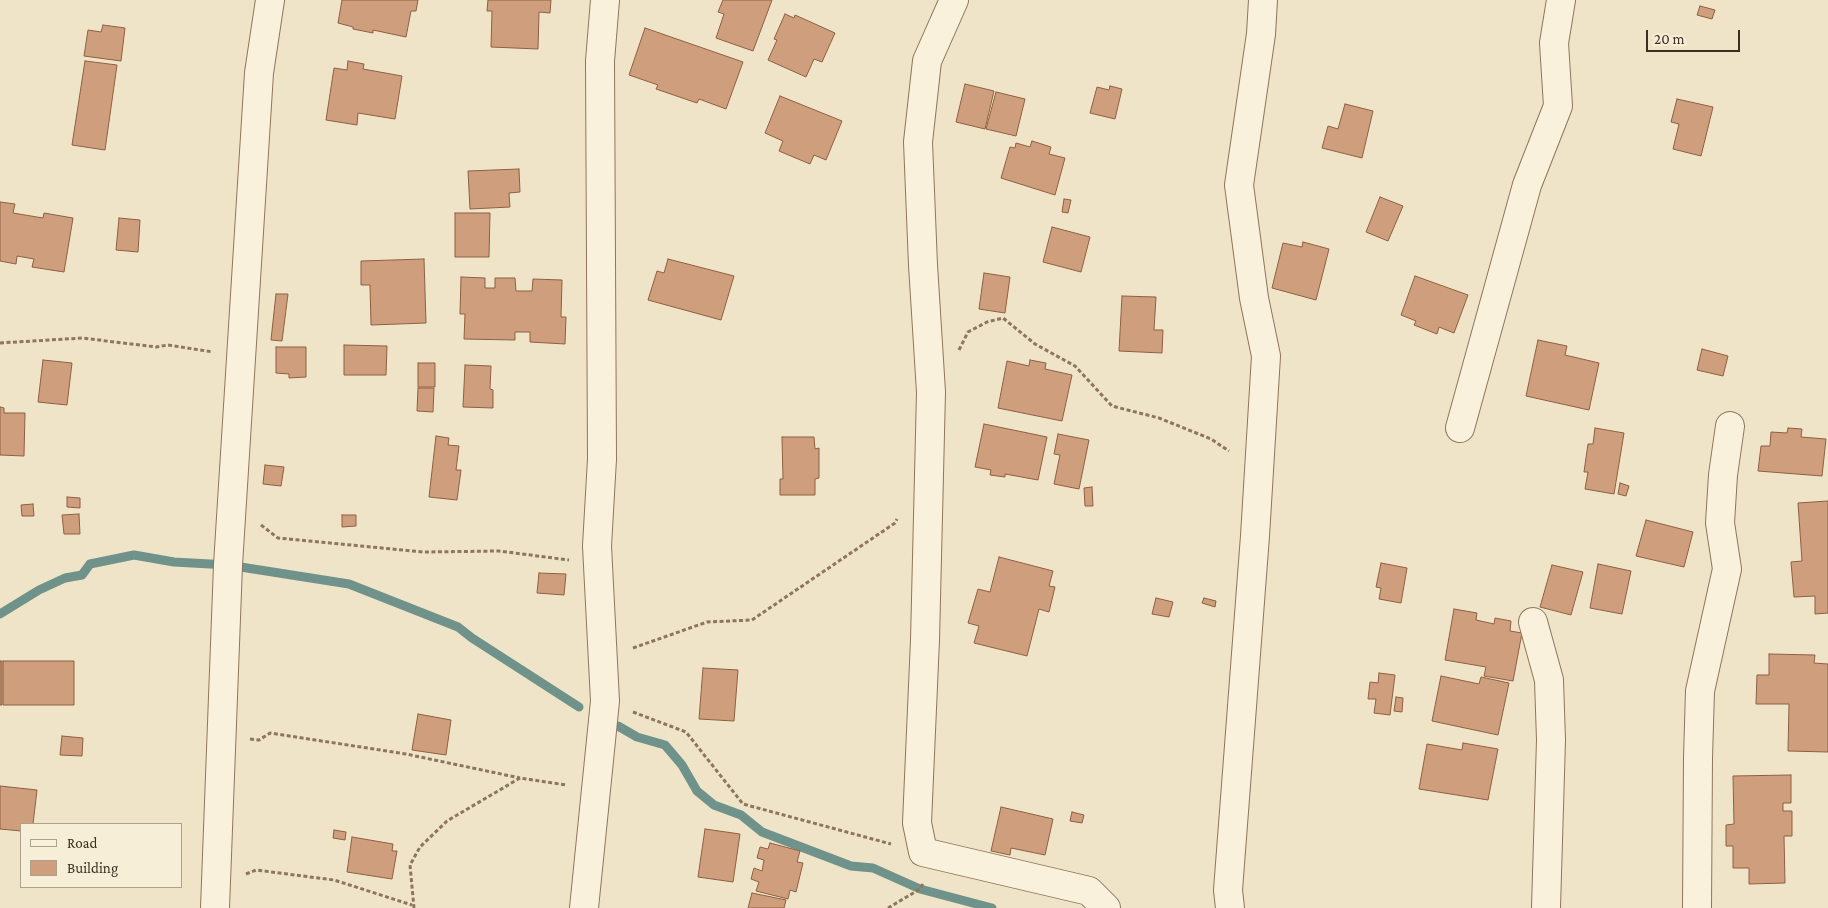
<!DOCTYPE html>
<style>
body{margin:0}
#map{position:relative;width:1828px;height:908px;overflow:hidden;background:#f0e4c8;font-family:"Crimson Pro",serif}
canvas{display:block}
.legend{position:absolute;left:20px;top:823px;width:162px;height:65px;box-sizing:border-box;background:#f7eed8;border:1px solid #ada18e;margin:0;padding:6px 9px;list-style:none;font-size:15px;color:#3d2e20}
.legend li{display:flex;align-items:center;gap:10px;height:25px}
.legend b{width:25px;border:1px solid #ada18e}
.scale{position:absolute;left:1646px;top:30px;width:94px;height:22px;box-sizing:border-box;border:2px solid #3d2e20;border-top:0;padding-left:6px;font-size:15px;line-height:18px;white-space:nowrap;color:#3d2e20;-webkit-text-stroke:4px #f7eed8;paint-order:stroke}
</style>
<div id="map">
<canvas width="1828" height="908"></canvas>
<ul class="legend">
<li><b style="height:6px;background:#faf1dc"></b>Road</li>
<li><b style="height:14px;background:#cf9f7d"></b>Building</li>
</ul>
<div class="scale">20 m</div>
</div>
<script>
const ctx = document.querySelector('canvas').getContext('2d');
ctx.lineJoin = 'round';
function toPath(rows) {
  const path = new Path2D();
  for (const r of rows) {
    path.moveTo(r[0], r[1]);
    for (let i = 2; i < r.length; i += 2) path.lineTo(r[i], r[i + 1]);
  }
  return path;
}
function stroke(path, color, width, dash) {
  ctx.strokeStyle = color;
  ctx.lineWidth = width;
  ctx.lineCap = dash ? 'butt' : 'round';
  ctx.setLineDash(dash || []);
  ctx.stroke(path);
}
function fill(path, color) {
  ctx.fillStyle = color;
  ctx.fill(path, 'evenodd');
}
const stream = toPath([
 [0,614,39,590,65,578,82,575,90,564,134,555,174,562,228,565,349,584,458,627,472,638,579,707],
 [618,726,637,737,665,745,682,765,697,791,714,805,741,815,762,832,851,866,873,868,920,889,992,908]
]);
const building = toPath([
 [342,0,418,0,416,11,411,11,406,37,373,30,373,33,353,29,353,27,338,23,342,0],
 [488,0,551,0,550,13,539,12,538,49,491,47,492,11,487,11,488,0],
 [723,0,772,0,753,51,716,38,724,14,718,12,723,0],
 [1700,6,1715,10,1712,19,1697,15,1700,6],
 [785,14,794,18,795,15,835,33,822,62,814,59,806,77,768,60,777,40,774,39,785,14],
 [103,25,125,28,121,61,84,56,88,30,101,32,103,25],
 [645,28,743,62,726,109,699,99,697,103,656,89,658,85,629,75,645,28],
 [85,61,117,65,105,150,72,145,85,61],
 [348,61,364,64,363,69,402,76,395,119,358,113,357,125,326,120,334,68,347,70,348,61],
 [965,84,994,91,985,129,956,122,965,84],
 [1110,86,1122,89,1115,119,1090,113,1097,87,1109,90,1110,86],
 [996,92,1025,99,1016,136,986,129,996,92],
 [780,96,842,121,826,160,814,155,810,164,779,151,783,141,765,133,780,96],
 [1677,99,1713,107,1701,156,1673,149,1679,124,1671,122,1677,99],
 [1345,104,1373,111,1362,158,1322,148,1328,126,1338,129,1345,104],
 [1032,141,1051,147,1049,154,1065,158,1055,195,1001,178,1010,147,1015,148,1016,143,1030,147,1032,141],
 [519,169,520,192,509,193,510,207,470,209,468,171,519,169],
 [1380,197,1403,206,1388,241,1366,232,1380,197],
 [1064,199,1071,200,1068,213,1062,212,1064,199],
 [0,202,15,204,13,213,43,218,44,213,73,218,64,272,32,267,34,259,17,256,16,264,0,261,0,202],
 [455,213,490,213,489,257,455,257,455,213],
 [119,218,140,220,138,252,116,250,119,218],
 [1052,227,1090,237,1081,272,1043,262,1052,227],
 [1303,242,1329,249,1316,300,1272,288,1283,243,1302,247,1303,242],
 [424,259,426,323,371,325,370,285,361,285,361,261,424,259],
 [668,259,734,276,721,320,648,300,657,271,664,273,668,259],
 [984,273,1010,277,1005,313,979,309,984,273],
 [1415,276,1468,295,1454,333,1439,327,1437,334,1414,325,1416,321,1401,315,1415,276],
 [461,277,485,278,485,288,495,288,495,278,515,278,516,291,532,291,533,279,562,280,561,317,566,317,565,344,530,342,530,332,515,332,515,340,464,339,465,314,460,314,461,277],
 [276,294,288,294,282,341,271,340,276,294],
 [1122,296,1156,297,1154,330,1163,330,1162,353,1119,351,1122,296],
 [1538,340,1567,346,1565,355,1599,363,1589,410,1526,396,1538,340],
 [344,345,387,346,386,375,344,375,344,345],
 [276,347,306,347,306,377,289,378,289,374,276,373,276,347],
 [1702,349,1728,356,1723,376,1697,370,1702,349],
 [43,360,72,363,67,405,38,402,43,360],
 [1030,360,1046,363,1045,369,1072,375,1062,421,998,408,1007,361,1029,366,1030,360],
 [418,363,435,363,435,387,418,387,418,363],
 [465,365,491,366,490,389,493,390,493,408,463,407,465,365],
 [418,388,434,388,433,412,417,411,418,388],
 [0,407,4,408,4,413,25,413,24,456,0,455,0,407],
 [984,424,1047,437,1038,480,1005,474,1005,477,990,475,991,470,975,467,984,424],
 [1595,428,1624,433,1614,494,1585,489,1588,472,1584,472,1588,444,1593,444,1595,428],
 [1788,428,1802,429,1801,437,1826,439,1822,476,1758,471,1761,446,1770,446,1771,432,1787,433,1788,428],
 [1058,434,1089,440,1079,489,1054,484,1060,455,1054,454,1058,434],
 [436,436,449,438,448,445,459,446,456,470,461,470,457,500,429,497,436,436],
 [782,437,814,437,815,449,819,448,819,478,815,479,815,495,780,495,780,479,783,479,782,437],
 [265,465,284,467,281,486,263,484,265,465],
 [1620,483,1629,486,1626,496,1618,494,1620,483],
 [1092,487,1093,506,1085,506,1084,488,1092,487],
 [67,497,80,498,80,508,67,507,67,497],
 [1828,501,1828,613,1815,614,1815,596,1794,597,1791,562,1802,561,1798,503,1828,501],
 [33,504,34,516,22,516,21,505,33,504],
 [79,514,80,534,64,534,62,515,79,514],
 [342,515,356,515,356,526,342,527,342,515],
 [1646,520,1693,532,1684,567,1636,556,1646,520],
 [999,557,1053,571,1049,586,1055,587,1049,612,1039,609,1027,656,974,643,979,626,968,623,978,589,990,592,999,557],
 [1381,563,1407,568,1401,603,1379,599,1381,588,1376,587,1381,563],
 [1598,564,1631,571,1622,614,1590,608,1598,564],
 [1552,565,1583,572,1571,615,1540,607,1552,565],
 [539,573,566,574,564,595,537,593,539,573],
 [1156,598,1173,602,1169,617,1152,614,1156,598],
 [1204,598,1216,601,1215,607,1202,603,1204,598],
 [1454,609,1477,613,1476,620,1494,624,1495,618,1511,621,1510,631,1522,633,1513,681,1484,676,1486,667,1445,660,1454,609],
 [1769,654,1815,655,1814,663,1828,664,1828,752,1788,751,1789,704,1756,704,1757,675,1769,675,1769,654],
 [0,661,2,661,2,705,0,705,0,661],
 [3,661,74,661,74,705,3,705,3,661],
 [703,668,738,670,734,721,699,719,703,668],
 [1379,673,1395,675,1390,715,1374,713,1376,699,1368,699,1370,682,1378,683,1379,673],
 [1441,676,1479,684,1481,677,1509,683,1498,735,1432,721,1441,676],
 [1396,697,1403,698,1402,712,1394,711,1396,697],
 [418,714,451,720,446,755,412,750,418,714],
 [62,736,83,738,82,756,60,755,62,736],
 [1463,743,1498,749,1488,800,1419,789,1427,744,1462,750,1463,743],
 [1791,775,1791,803,1783,803,1783,811,1792,811,1792,836,1784,836,1785,883,1749,884,1749,868,1733,868,1733,846,1726,846,1726,825,1734,824,1733,776,1791,775],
 [0,786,37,790,33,824,21,824,21,831,0,829,0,786],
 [1001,807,1053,819,1045,855,1011,848,1010,855,991,851,1001,807],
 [1072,812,1084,815,1082,823,1070,821,1072,812],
 [705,829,740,834,733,882,698,877,705,829],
 [334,830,346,832,345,840,333,838,334,830],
 [352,837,393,844,392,851,397,851,392,879,347,872,352,837],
 [770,843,800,851,797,862,803,863,796,892,790,890,788,899,756,891,759,882,751,879,754,868,762,871,764,860,757,858,760,847,768,849,770,843],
 [752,893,786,900,784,908,748,908,752,893]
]);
const path = toPath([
 [0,343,82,338,156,347,168,345,213,352],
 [959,350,968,332,987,322,1003,318,1035,344,1075,366,1112,406,1159,418,1211,439,1229,451],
 [261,525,278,538,423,552,499,551,569,560],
 [633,648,707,622,752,620,895,523,897,519],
 [633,712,686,732,743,804,891,844],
 [250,739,259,740,270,733,406,754,520,778],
 [246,874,256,870,334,880,412,905],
 [414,908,410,865,420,847,447,821,520,778,566,785],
 [888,908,920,889,924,882]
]);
const street = toPath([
 [954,0,927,61,918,142,923,265,931,392,925,640,917,823,923,852,1089,891,1106,908],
 [1460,428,1527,185,1558,106,1554,43,1561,0],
 [1533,622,1549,680,1551,740,1546,908],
 [215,908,228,565,259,73,270,0],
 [584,908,605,701,597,546,602,459,600,61,605,0],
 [1230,908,1228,890,1255,536,1266,356,1254,298,1239,185,1261,34,1263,0],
 [1697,908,1698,758,1700,691,1727,569,1720,523,1723,475,1730,426]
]);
stroke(stream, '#6f938a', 9);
fill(building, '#cf9f7d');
stroke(building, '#8d5f41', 1);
stroke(street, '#8d765c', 30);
stroke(path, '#8d765c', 3, [4, 2.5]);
stroke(street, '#faf1dc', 28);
</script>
